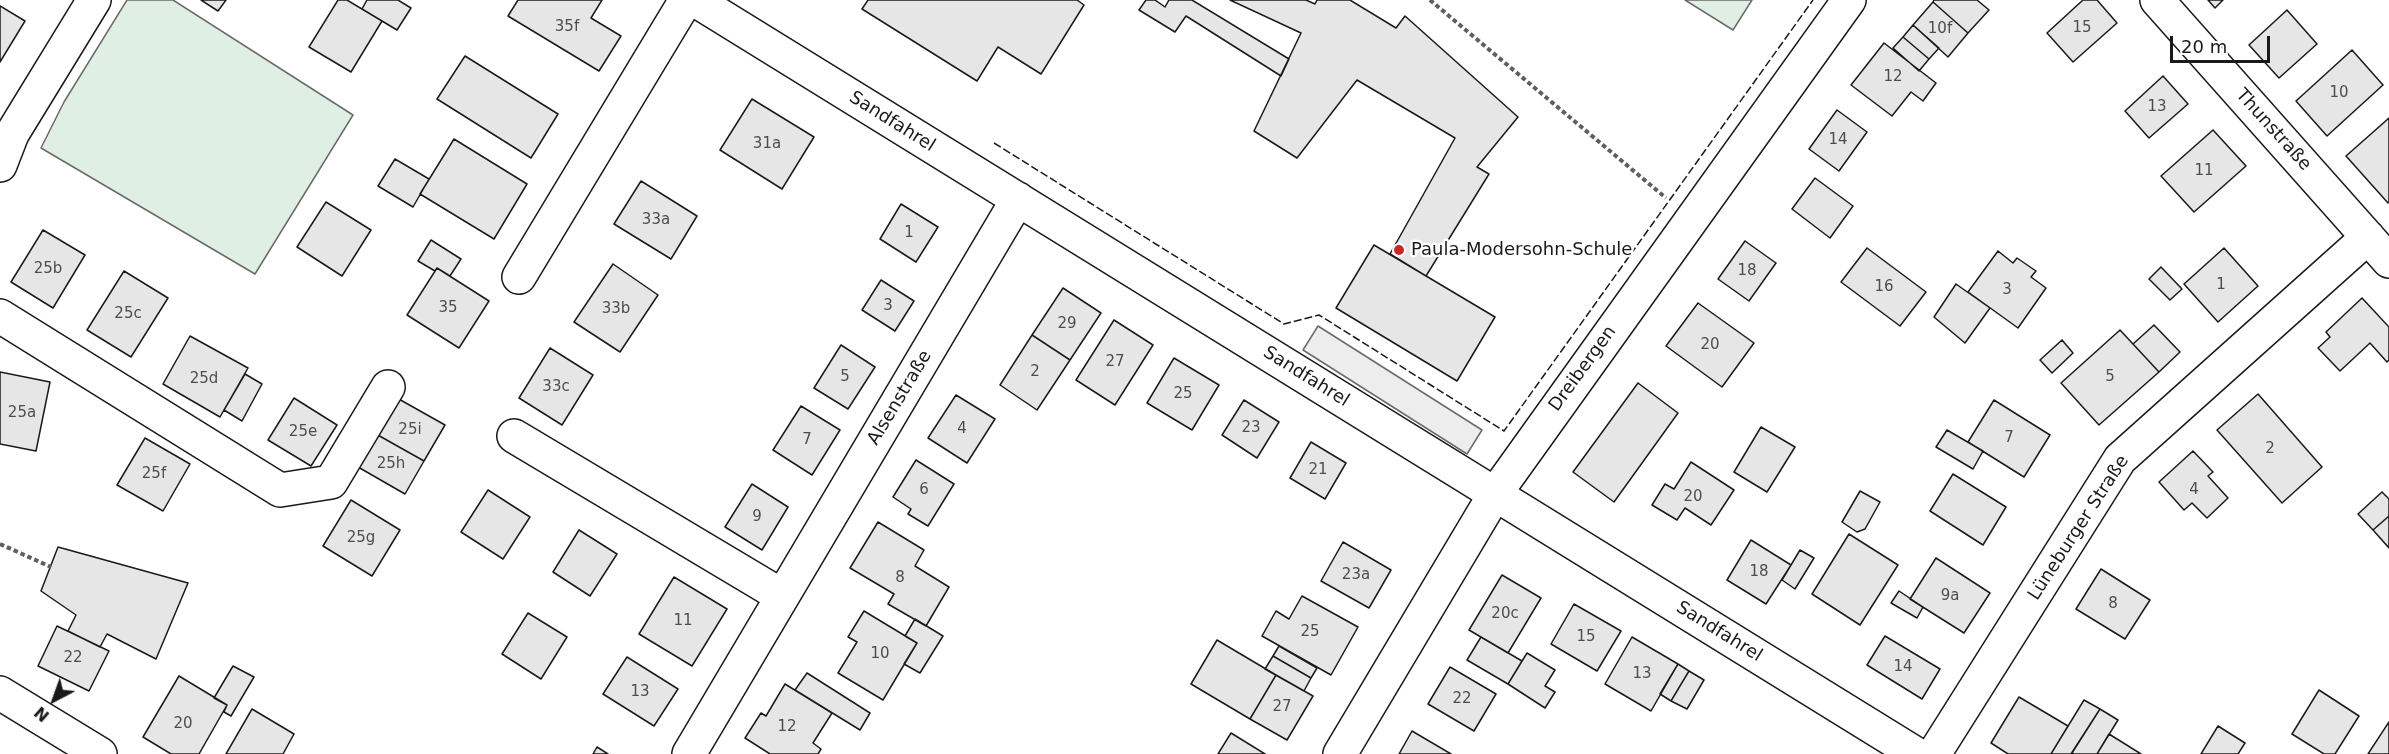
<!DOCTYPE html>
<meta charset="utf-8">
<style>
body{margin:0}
#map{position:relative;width:2389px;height:754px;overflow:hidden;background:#fff;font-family:"DejaVu Sans",sans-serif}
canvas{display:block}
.north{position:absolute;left:24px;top:670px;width:60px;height:60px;-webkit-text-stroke:4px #fff;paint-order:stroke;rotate:221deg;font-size:16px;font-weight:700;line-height:24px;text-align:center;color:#1a1a1a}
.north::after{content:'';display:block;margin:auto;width:21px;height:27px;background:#1a1a1a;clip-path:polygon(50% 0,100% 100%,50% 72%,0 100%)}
.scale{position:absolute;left:2170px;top:36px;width:100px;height:27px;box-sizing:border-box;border:3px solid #1a1a1a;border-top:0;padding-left:8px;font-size:18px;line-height:21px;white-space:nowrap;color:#1a1a1a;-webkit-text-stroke:4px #fff;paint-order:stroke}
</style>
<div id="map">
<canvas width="2389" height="754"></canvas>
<div class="north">N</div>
<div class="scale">20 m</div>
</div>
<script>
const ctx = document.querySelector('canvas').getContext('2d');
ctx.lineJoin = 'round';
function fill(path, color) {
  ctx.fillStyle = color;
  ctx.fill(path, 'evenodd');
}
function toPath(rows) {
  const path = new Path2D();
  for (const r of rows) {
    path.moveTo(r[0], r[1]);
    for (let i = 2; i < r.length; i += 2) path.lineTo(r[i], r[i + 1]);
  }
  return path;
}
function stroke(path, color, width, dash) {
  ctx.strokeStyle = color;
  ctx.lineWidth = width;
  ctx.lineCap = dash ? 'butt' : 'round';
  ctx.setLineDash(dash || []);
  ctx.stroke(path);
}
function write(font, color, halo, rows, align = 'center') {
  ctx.font = font + ' "DejaVu Sans",sans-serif';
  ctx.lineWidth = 4.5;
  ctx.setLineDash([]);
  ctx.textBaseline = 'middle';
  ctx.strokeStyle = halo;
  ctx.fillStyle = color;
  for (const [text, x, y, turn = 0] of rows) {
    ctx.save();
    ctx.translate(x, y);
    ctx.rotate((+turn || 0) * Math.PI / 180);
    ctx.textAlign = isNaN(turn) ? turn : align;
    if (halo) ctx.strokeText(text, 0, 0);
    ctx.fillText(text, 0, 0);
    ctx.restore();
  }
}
const green = toPath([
 [127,0,173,0,353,115,255,274,41,148,64,102,127,0],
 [1685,0,1752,0,1733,30,1685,0]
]);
const parking = toPath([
 [1318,326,1482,430,1467,454,1303,350,1318,326]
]);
const building = toPath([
 [201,0,226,0,218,11,201,0],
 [338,0,347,0,382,21,351,72,309,47,338,0],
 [367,0,398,0,411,8,397,30,362,9,367,0],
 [518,0,602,0,591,18,621,36,599,71,508,16,518,0],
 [868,0,1077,0,1084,5,1041,74,998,47,977,81,862,9,868,0],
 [1146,0,1155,0,1165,7,1169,0,1192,0,1289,59,1281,76,1186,16,1175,32,1139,10,1146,0],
 [1230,0,1306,0,1315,4,1317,0,1350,0,1396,28,1405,16,1518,117,1477,167,1489,174,1426,276,1390,254,1455,138,1357,80,1297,158,1254,131,1301,33,1230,0],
 [1934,0,1977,0,1989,10,1968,33,1933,2,1934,0],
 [2083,0,2097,0,2117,23,2073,62,2047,33,2083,0],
 [2208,0,2223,0,2215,8,2208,0],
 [1933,2,1968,33,1948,57,1913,25,1933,2],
 [0,6,25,21,0,62,0,6],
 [2287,10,2317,44,2279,78,2249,45,2287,10],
 [1913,25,1939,48,1929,59,1903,37,1913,25],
 [1903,37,1929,59,1919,71,1893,48,1903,37],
 [1884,43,1936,83,1923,101,1911,92,1892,116,1851,85,1884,43],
 [2352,50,2383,85,2327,136,2296,101,2352,50],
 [465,56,558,114,531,158,437,99,465,56],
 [2163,76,2188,104,2149,138,2125,111,2163,76],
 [752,99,814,137,782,189,720,150,752,99],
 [1837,110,1867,132,1839,171,1809,149,1837,110],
 [2389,118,2389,202,2388,203,2346,156,2389,118],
 [2213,130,2246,166,2194,212,2161,176,2213,130],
 [454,139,527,184,494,239,420,194,454,139],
 [395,159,429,179,413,207,378,186,395,159],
 [1815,178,1853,206,1830,238,1792,209,1815,178],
 [641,181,697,216,671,259,614,224,641,181],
 [326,202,371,230,342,276,297,247,326,202],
 [901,204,938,227,916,262,880,239,901,204],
 [43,230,85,255,53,308,11,282,43,230],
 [431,240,461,259,450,276,437,268,435,271,418,261,431,240],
 [1745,241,1776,263,1749,301,1718,279,1745,241],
 [1374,245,1495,317,1457,381,1336,308,1374,245],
 [1867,248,1926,292,1900,326,1841,282,1867,248],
 [2224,248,2258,286,2218,322,2184,284,2224,248],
 [1998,251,2013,263,2017,258,2036,271,2031,277,2046,288,2018,328,1968,292,1998,251],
 [613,264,658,295,620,352,574,322,613,264],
 [2161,267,2182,289,2170,300,2149,279,2161,267],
 [437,268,489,301,459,348,407,315,437,268],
 [124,271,168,298,131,357,87,330,124,271],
 [881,280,914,301,895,331,862,310,881,280],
 [1956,284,1990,308,1965,343,1934,317,1956,284],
 [1063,288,1101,313,1070,360,1032,335,1063,288],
 [2362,298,2389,327,2389,360,2387,362,2370,343,2340,371,2318,348,2330,337,2326,332,2362,298],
 [1698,303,1754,343,1722,387,1666,346,1698,303],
 [1114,320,1153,345,1115,405,1076,380,1114,320],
 [2154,325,2180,352,2159,372,2133,344,2154,325],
 [2120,330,2159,372,2099,425,2061,383,2120,330],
 [1032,335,1070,360,1037,410,1000,385,1032,335],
 [190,336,248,368,220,417,163,384,190,336],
 [2062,340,2073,353,2052,373,2040,360,2062,340],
 [841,345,875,367,848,409,814,388,841,345],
 [550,348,593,375,562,425,519,398,550,348],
 [1174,358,1219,385,1192,430,1147,403,1174,358],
 [0,372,50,382,36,451,0,444,0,372],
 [245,374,262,384,242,421,224,410,245,374],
 [1638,383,1678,413,1614,502,1573,472,1638,383],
 [2258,394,2322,467,2282,503,2217,430,2258,394],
 [956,395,995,419,967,463,928,438,956,395],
 [294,398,337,425,311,466,268,440,294,398],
 [397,398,445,425,424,461,376,434,397,398],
 [1244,400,1279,422,1257,458,1222,435,1244,400],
 [1994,400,2050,435,2024,477,1968,442,1994,400],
 [801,406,840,430,812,475,773,450,801,406],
 [1761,427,1795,447,1767,492,1734,472,1761,427],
 [1947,430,1983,451,1973,469,1936,447,1947,430],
 [376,434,424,461,405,494,358,467,376,434],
 [145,438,190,464,163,511,117,485,145,438],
 [1311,442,1346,463,1325,499,1290,478,1311,442],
 [2193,451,2213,472,2208,476,2228,498,2207,518,2192,503,2184,510,2159,482,2193,451],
 [916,460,954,484,928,526,908,514,911,509,893,497,916,460],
 [1691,462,1734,490,1711,525,1685,508,1677,520,1652,505,1665,484,1674,489,1691,462],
 [1953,474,2006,507,1983,545,1930,511,1953,474],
 [752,484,788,507,762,550,725,527,752,484],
 [488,490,530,517,503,559,461,532,488,490],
 [1860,491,1880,502,1865,529,1857,532,1842,522,1860,491],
 [2382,492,2389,499,2389,516,2373,530,2358,514,2382,492],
 [351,500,400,530,372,576,323,546,351,500],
 [2389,516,2389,548,2373,530,2389,516],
 [878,522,924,550,915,566,949,587,926,626,888,604,894,594,850,568,878,522],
 [579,530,617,554,590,596,553,572,579,530],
 [1849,534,1898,565,1860,625,1812,594,1849,534],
 [1751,540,1791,565,1766,604,1727,580,1751,540],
 [1343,542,1391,570,1369,608,1321,581,1343,542],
 [58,547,188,583,156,659,107,634,100,647,68,631,76,615,41,591,58,547],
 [1800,550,1814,558,1795,589,1782,580,1800,550],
 [1936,558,1990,593,1964,633,1910,599,1936,558],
 [2101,569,2150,600,2125,639,2076,609,2101,569],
 [1502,575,1541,598,1508,653,1469,630,1502,575],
 [674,577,727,609,692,666,639,634,674,577],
 [1899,591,1923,607,1917,618,1891,603,1899,591],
 [1302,596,1358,627,1331,675,1262,636,1276,611,1289,619,1302,596],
 [1574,604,1621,631,1597,671,1551,644,1574,604],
 [864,611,917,643,883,700,838,673,857,642,848,637,864,611],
 [528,613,567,637,541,679,502,654,528,613],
 [915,619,943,636,920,673,904,664,917,643,905,636,915,619],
 [57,626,109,651,89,691,38,666,57,626],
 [1885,636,1940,669,1922,699,1867,665,1885,636],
 [1481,637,1522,661,1508,684,1467,660,1481,637],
 [1632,637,1678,664,1651,711,1605,684,1632,637],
 [1217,640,1276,675,1250,719,1191,684,1217,640],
 [1279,646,1317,668,1311,678,1273,656,1279,646],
 [1527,653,1555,670,1545,686,1555,692,1545,708,1508,684,1527,653],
 [1273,656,1311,678,1304,691,1265,669,1273,656],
 [627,657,678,689,654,726,603,694,627,657],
 [1678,664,1689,671,1671,701,1660,694,1678,664],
 [233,666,254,677,231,716,224,712,227,705,214,698,233,666],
 [1450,667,1496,694,1474,731,1428,704,1450,667],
 [1689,671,1704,680,1687,709,1671,701,1689,671],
 [807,673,870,713,860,730,795,690,807,673],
 [1276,675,1313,696,1287,740,1250,719,1276,675],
 [179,676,227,705,199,754,171,754,143,737,179,676],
 [785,684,832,713,813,743,821,749,818,754,770,754,745,738,761,713,766,716,785,684],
 [2319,690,2359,716,2335,754,2324,754,2292,734,2319,690],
 [2019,697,2068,726,2051,754,2008,754,1991,743,2019,697],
 [2084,700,2100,709,2071,754,2051,754,2084,700],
 [252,709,294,734,283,754,226,754,252,709],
 [2100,709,2118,720,2097,754,2074,754,2072,753,2100,709],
 [2389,722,2389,754,2368,754,2389,722],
 [2218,726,2245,743,2238,754,2201,754,2218,726],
 [1412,731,1451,754,1399,754,1412,731],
 [1231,733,1265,754,1218,754,1231,733],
 [2109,734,2141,754,2097,754,2109,734],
 [597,747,608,754,593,754,597,747]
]);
const path = toPath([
 [1430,0,1666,198],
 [0,544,51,567]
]);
const minor = toPath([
 [695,0,1916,754],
 [2157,0,2389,261],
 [0,165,12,134,94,0],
 [519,277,686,0],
 [0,316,280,490,331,482,388,387],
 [514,436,782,596],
 [0,693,100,754],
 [689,754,1018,199],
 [1340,754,1495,494,1849,0],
 [1934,754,2120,459,2368,237]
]);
const fence = toPath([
 [994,143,1284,324,1319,315,1504,431,1813,0]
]);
const markers = [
 [1399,250,6,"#c62828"]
];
const numberNames = [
 ["35f",567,27],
 ["15",2082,28],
 ["10f",1940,29],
 ["12",1893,77],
 ["10",2339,93],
 ["13",2157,107],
 ["14",1838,140],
 ["31a",767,144],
 ["11",2204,171],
 ["33a",656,220],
 ["1",909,233],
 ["25b",48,269],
 ["18",1747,271],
 ["1",2221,285],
 ["16",1884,287],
 ["3",2007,290],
 ["3",888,306],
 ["35",448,308],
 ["33b",616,309],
 ["25c",128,314],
 ["29",1067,324],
 ["20",1710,345],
 ["27",1115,362],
 ["2",1035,372],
 ["5",845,377],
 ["5",2110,377],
 ["25d",204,379],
 ["33c",556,387],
 ["25",1183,394],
 ["25a",22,413],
 ["23",1251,428],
 ["4",962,429],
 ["25i",410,430],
 ["25e",303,432],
 ["7",2009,438],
 ["7",807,440],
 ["2",2270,449],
 ["25h",391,464],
 ["21",1318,470],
 ["25f",154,474],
 ["6",924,490],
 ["4",2194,490],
 ["20",1693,497],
 ["9",757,517],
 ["25g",361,538],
 ["18",1759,572],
 ["23a",1356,575],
 ["8",900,578],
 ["9a",1950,596],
 ["8",2113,604],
 ["20c",1505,614],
 ["11",683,621],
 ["25",1310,632],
 ["15",1586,637],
 ["10",880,654],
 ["22",73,658],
 ["14",1903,667],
 ["13",1642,674],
 ["13",640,692],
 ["22",1462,699],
 ["27",1282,707],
 ["20",183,724],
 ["12",787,727]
];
const streetNames = [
 ["Sandfahrel",892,122,32],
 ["Thunstraße",2273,130,48],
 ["Dreibergen",1583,369,-54],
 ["Sandfahrel",1306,377,32],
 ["Alsenstraße",900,398,-59],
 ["Lüneburger Straße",2079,528,-57],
 ["Sandfahrel",1719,632,32]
];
const poiNames = [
 ["Paula-Modersohn-Schule",1411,250]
];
fill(green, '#e0efe3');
stroke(green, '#6a6a6a', 1.5);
fill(parking, '#ededed');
stroke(parking, '#6a6a6a', 1.5);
fill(building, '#e6e6e6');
stroke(building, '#1a1a1a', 1.5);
stroke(minor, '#1a1a1a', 36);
stroke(path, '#5f5f5f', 4, [4.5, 3]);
stroke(minor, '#fff', 33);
stroke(fence, '#1a1a1a', 1.5, [8, 3]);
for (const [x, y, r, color] of markers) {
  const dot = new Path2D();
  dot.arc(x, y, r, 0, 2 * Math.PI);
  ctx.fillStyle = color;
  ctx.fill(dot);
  stroke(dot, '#fff', 2);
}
write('15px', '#4d4d4d', null, numberNames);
write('18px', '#1a1a1a', '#fff', streetNames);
write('18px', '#1a1a1a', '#fff', poiNames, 'left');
</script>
